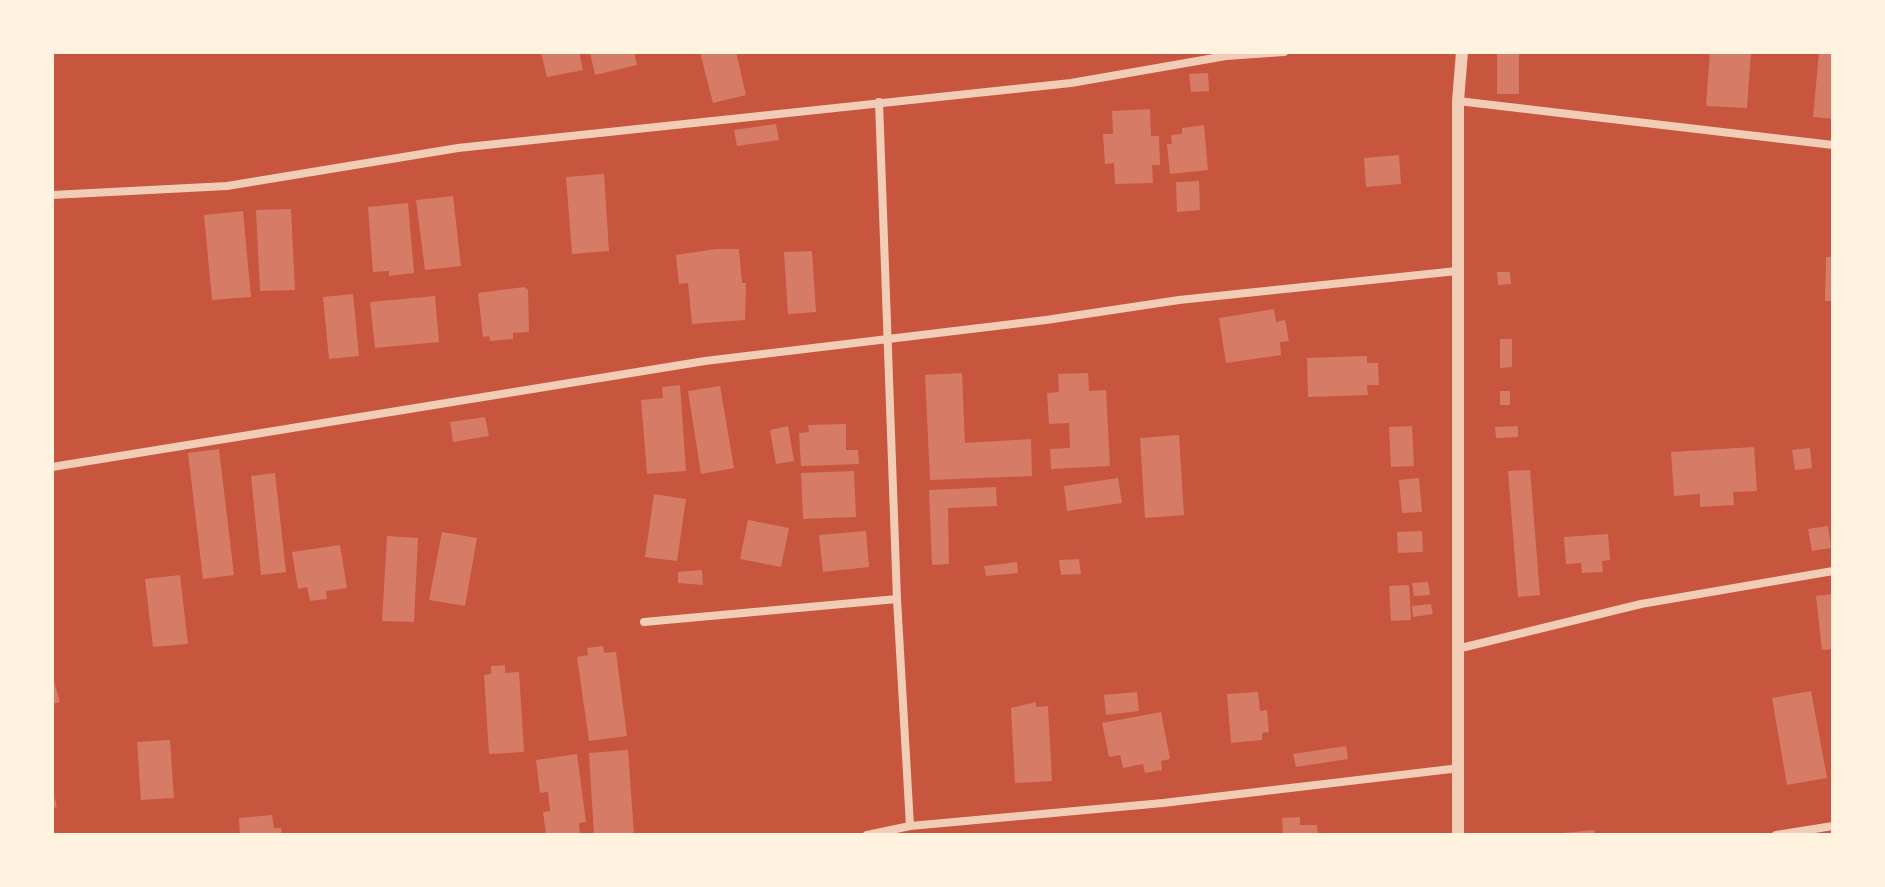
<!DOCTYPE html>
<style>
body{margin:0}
#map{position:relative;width:1885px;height:887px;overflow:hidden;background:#c8553d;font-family:"Noto Serif",serif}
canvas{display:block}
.frame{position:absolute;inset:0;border:54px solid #fff3e0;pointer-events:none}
</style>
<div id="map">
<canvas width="1885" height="887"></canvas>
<div class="frame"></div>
</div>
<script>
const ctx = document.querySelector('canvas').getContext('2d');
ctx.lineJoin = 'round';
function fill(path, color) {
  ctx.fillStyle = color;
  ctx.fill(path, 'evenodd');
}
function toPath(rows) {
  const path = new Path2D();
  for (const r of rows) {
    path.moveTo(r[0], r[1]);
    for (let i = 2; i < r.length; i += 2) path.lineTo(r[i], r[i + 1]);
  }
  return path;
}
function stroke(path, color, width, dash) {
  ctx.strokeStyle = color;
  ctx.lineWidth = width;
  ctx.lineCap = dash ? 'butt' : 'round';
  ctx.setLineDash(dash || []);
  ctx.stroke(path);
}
const building = toPath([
 [541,52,579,52,583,70,547,77],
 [590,52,634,52,637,65,595,75],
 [700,52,736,52,746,95,713,103],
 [1497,52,1519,52,1519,94,1497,94],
 [1710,52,1751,52,1747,108,1706,106],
 [1819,52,1833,52,1833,119,1813,117],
 [1208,73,1209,91,1191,92,1189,74],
 [1150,109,1151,136,1159,136,1160,165,1152,165,1153,183,1115,184,1114,163,1105,164,1103,134,1113,134,1112,111],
 [776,124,779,140,737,146,734,130],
 [1204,125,1208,170,1170,174,1167,144,1172,144,1171,135,1182,134,1182,128],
 [1399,155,1401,184,1366,187,1364,158],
 [604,174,609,251,572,254,566,177],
 [1199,181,1200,210,1177,212,1176,182],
 [453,196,461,266,425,270,416,200],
 [408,203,414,273,389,276,389,271,373,272,368,207],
 [291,209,295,290,260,291,256,210],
 [243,211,251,297,212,300,204,215],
 [716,249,739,249,742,283,746,283,745,320,692,324,688,283,679,284,676,255],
 [812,251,816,312,788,314,784,252],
 [1826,257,1833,257,1833,301,1825,301],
 [1497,272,1510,272,1511,284,1498,285],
 [524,287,528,290,529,332,513,333,513,339,490,341,489,336,483,337,478,293],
 [353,294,359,356,329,359,323,297],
 [435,296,439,342,375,348,370,302],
 [1274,309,1276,322,1285,320,1289,341,1280,342,1281,355,1226,363,1219,318],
 [1500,339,1512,339,1512,367,1500,368],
 [1367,356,1367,363,1378,363,1379,385,1367,385,1368,395,1308,397,1307,358],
 [962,373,965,443,1031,439,1032,476,930,480,925,375],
 [1088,373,1089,391,1106,390,1110,466,1051,469,1050,449,1070,448,1069,423,1049,424,1047,393,1059,392,1058,374],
 [680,385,686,471,647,474,641,400,663,398,662,387],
 [720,386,734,468,701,474,688,391],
 [1500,391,1510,391,1510,405,1500,405],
 [485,417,489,436,453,442,450,422],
 [846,424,846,450,858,450,859,464,801,466,799,433,809,432,808,425],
 [788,426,794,461,776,464,770,430],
 [1412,426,1414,466,1391,467,1389,427],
 [1518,426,1518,437,1496,438,1495,427],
 [1179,435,1184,515,1145,518,1140,438],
 [1754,447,1757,491,1733,492,1734,505,1700,507,1700,494,1674,496,1671,452],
 [1810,448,1812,468,1795,470,1792,450],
 [219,449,234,575,203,579,188,453],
 [1530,470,1540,595,1518,597,1508,471],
 [854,471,856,517,803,519,801,473],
 [275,473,286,572,261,575,251,476],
 [1118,478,1122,503,1067,511,1064,486],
 [1419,478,1422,512,1402,513,1399,480],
 [996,487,997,506,948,508,949,564,932,565,929,490],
 [654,494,686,499,677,561,645,557],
 [748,520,789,528,781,567,740,559],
 [1828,526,1831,548,1812,551,1808,529],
 [866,531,869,567,823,572,819,535],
 [1422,531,1423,552,1398,553,1397,532],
 [442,532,477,538,465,606,429,600],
 [1608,534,1610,560,1602,561,1603,572,1582,573,1581,563,1566,564,1564,537],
 [387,536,418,538,414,622,382,621],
 [340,545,347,588,326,591,327,599,310,601,307,587,298,589,292,552],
 [1079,559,1081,574,1061,575,1059,560],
 [1017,562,1018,573,986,576,984,566],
 [702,570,703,585,678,583,678,572],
 [180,575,188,644,153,647,145,579],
 [1428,582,1430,595,1414,596,1412,583],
 [1409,585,1411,620,1391,621,1389,586],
 [1833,594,1833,649,1822,650,1816,596],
 [1431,604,1433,614,1413,617,1412,606],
 [603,646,604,653,616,652,627,736,589,741,577,657,588,655,587,648],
 [505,665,505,673,519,672,524,752,489,754,484,675,491,674,491,666],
 [52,674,60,702,52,704],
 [1811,691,1827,778,1787,785,1772,698],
 [1137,692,1139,711,1106,715,1104,695],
 [1258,692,1260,711,1267,710,1269,732,1262,733,1262,740,1231,743,1227,694],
 [1036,702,1036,707,1048,706,1052,781,1015,783,1011,708],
 [1161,712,1170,759,1161,761,1162,770,1145,773,1143,764,1123,768,1120,755,1109,757,1102,723],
 [170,740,174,798,141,800,137,742],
 [1346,746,1348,759,1296,767,1293,754],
 [628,750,634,835,594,835,589,753],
 [577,754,586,822,579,823,580,834,546,834,543,812,550,811,548,792,540,793,536,760],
 [52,788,57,807,52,808],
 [272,815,274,828,281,828,282,835,240,835,239,818],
 [1300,817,1300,825,1317,825,1318,835,1283,835,1282,818],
 [1594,830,1595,835,1564,835,1563,833]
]);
const minor = toPath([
 [1458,101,1833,145],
 [879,102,897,599,910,826],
 [52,195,227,186,458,148,1071,83,1226,56,1284,52],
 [52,467,705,361,1046,320,1179,300,1457,271],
 [644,622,897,599],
 [1461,648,1641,604,1833,571],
 [867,835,910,826,1163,803,1460,768],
 [1776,835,1833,826]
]);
const tertiary = toPath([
 [1458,835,1458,101,1462,52]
]);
fill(building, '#d67c66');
stroke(minor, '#f1ccb7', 8);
stroke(tertiary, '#f1ccb7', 12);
</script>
